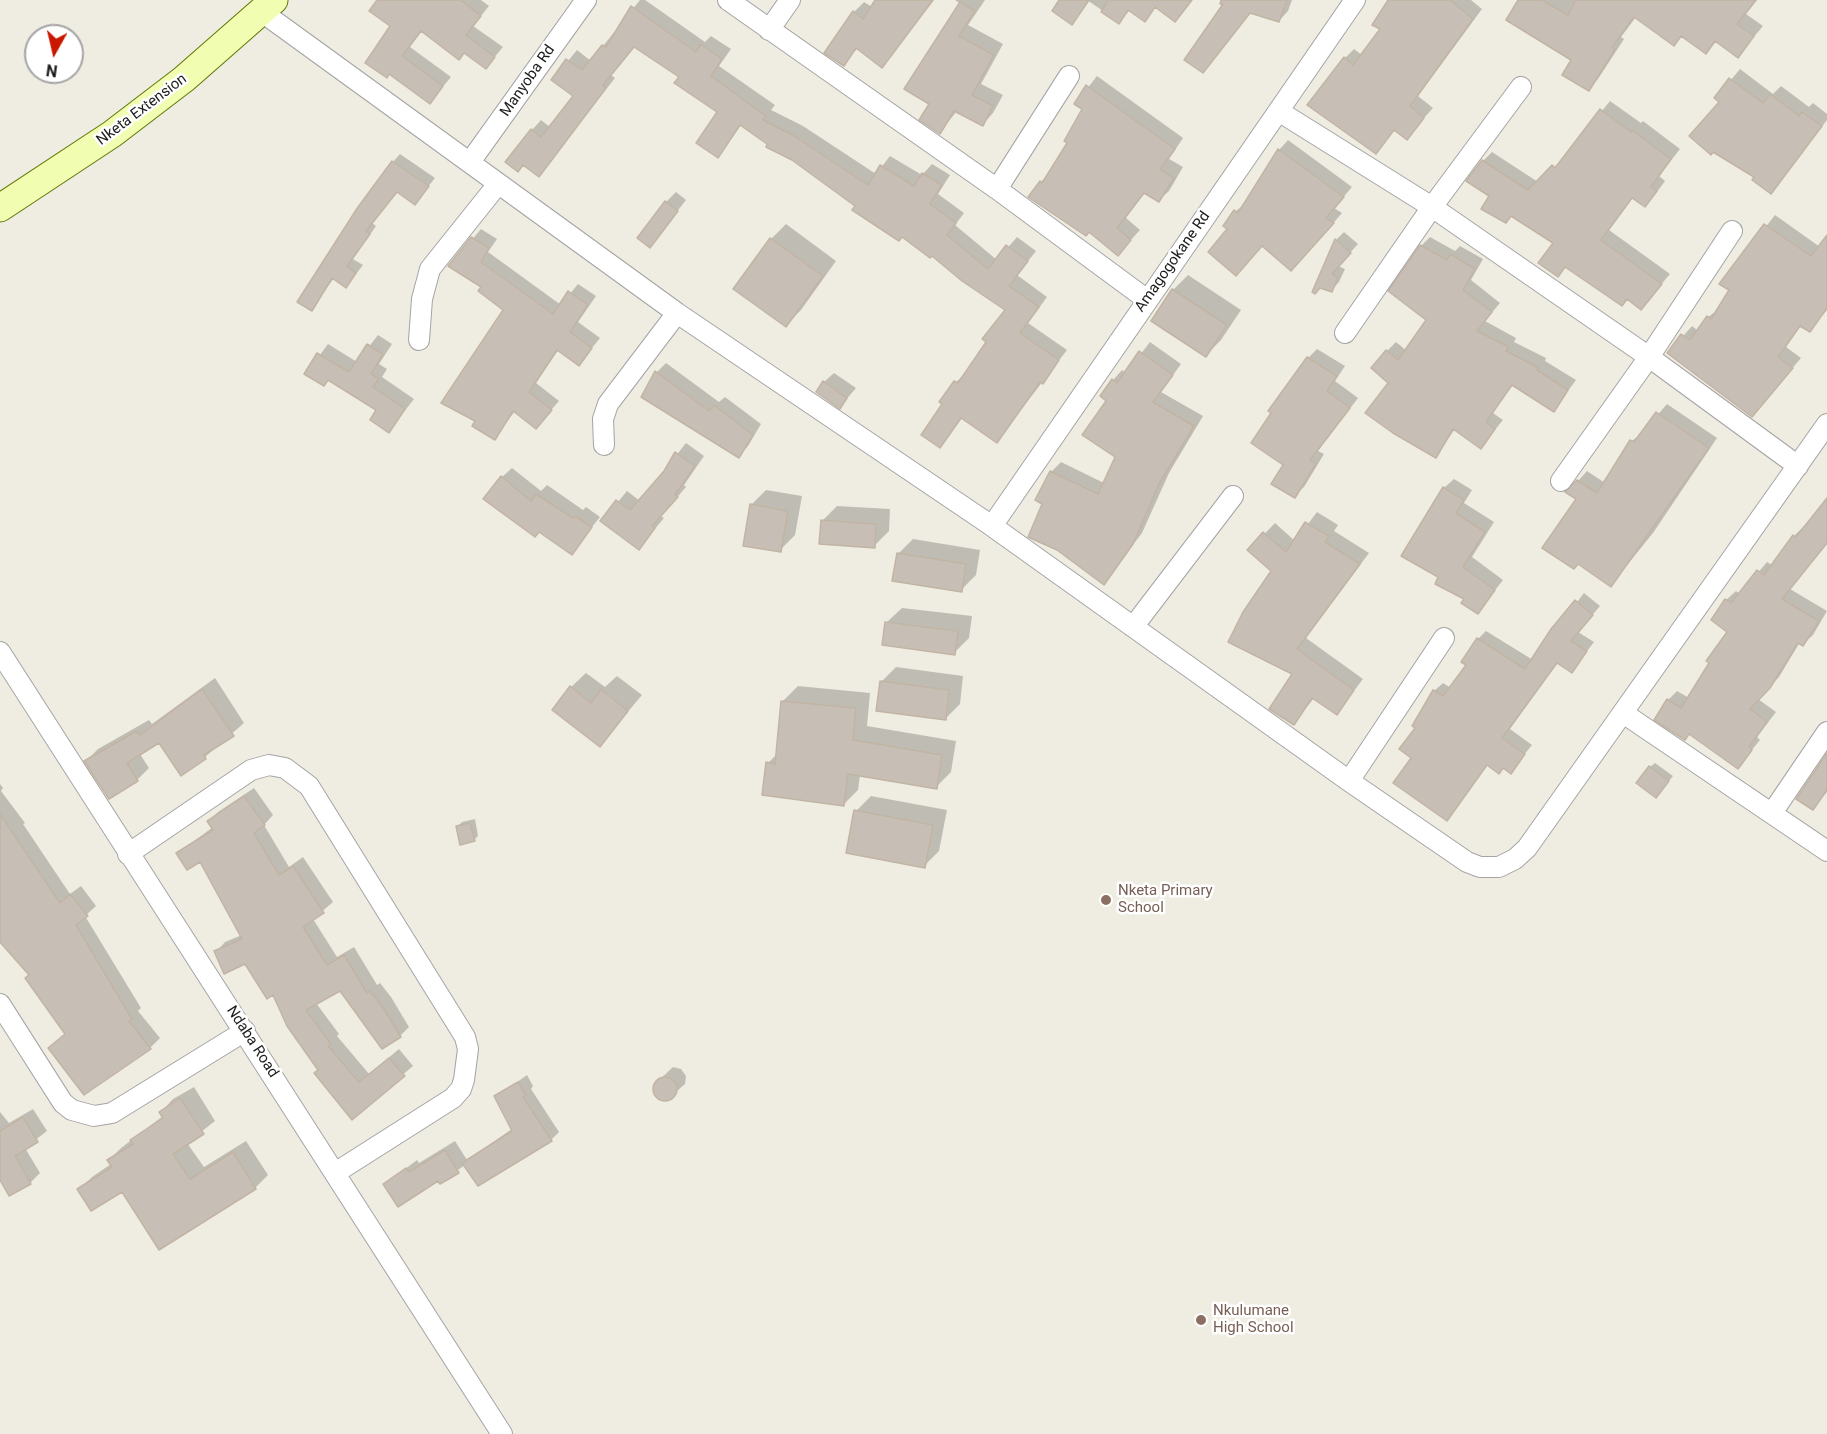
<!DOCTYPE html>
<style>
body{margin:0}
#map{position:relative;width:1827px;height:1434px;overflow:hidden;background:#efece2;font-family:Roboto,sans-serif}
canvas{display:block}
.north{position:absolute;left:24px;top:24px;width:60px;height:60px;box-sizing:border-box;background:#fff;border:2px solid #a5a5a5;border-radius:50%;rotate:188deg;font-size:16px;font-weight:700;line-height:24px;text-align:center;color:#1d1d1d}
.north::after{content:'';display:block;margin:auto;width:21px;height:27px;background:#ca1700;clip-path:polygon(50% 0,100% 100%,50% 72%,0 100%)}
</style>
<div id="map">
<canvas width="1827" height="1434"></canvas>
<div class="north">N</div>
</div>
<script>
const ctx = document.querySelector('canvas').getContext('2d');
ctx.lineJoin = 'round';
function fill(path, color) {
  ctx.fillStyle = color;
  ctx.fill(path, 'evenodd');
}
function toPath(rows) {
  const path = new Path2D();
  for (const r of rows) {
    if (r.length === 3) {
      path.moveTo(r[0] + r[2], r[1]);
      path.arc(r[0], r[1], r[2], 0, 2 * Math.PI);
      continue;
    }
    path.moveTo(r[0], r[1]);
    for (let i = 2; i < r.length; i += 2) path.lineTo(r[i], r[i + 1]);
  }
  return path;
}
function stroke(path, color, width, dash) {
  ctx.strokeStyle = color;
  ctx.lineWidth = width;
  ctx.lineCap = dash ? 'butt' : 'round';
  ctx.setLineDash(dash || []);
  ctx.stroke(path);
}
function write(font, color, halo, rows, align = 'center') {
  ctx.font = font + ' Roboto,sans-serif';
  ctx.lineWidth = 5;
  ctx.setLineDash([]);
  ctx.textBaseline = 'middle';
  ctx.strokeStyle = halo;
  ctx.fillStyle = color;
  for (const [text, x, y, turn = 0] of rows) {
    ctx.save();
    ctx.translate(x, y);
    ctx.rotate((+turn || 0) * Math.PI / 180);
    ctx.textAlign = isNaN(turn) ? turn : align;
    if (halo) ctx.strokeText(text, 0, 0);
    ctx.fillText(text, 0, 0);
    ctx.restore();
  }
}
const shadow = toPath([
 [379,0,481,0,489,6,473,26,503,47,486,67,465,52,422,30,410,47,451,77,430,102,390,73,392,26],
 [640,0,645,0,705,42,711,36,731,49,719,66,775,105,771,110,803,126,876,174,890,156,922,175,932,164,950,175,938,194,964,213,955,225,997,260,1017,237,1036,251,1017,275,1047,297,1028,323,1067,350,997,441,963,417,940,446,944,404,941,402,956,382,966,373,1007,310,932,254,857,205,742,124,717,156,720,112,681,76,635,45,611,75,615,78,539,175,532,130,541,120,550,127,575,96,553,79,577,50,591,61],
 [877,0,934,0,882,66,858,48,843,64,854,12,864,2,872,7],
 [955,0,985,0,968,25,1003,44,981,84,1003,95,993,113,983,124,957,111,940,132,931,104,961,4],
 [1087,0,1192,0,1184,11,1157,6,1145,20,1130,10,1119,22],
 [1228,0,1292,0,1288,11,1279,21,1251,12,1203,71],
 [1389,0,1471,0,1482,9,1418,96,1433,108,1406,138,1395,129,1375,152,1345,58,1354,49,1362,55,1382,29],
 [1519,0,1757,0,1746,14,1763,26,1738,56,1717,41,1706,52,1682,35,1674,44,1636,17,1621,37,1624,39,1598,79,1588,89,1574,60],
 [1740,69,1773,94,1781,86,1809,107,1813,103,1827,114,1827,120,1771,192,1756,177,1721,102,1716,98],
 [1097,76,1183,138,1169,159,1183,167,1169,191,1159,200,1145,192,1126,218,1140,230,1118,254,1041,182,1051,172,1069,142,1084,109,1076,103],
 [1610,101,1641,123,1643,121,1680,149,1659,176,1665,181,1654,196,1645,205,1633,197,1609,230,1670,274,1641,308,1628,298,1622,305,1567,266,1558,275,1555,242,1513,215,1506,221,1491,196,1483,161,1492,152,1538,182,1564,158],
 [1288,140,1352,187,1334,208,1342,213,1301,260,1225,226,1236,211,1247,202,1279,150],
 [400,154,435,178,415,203,398,191,372,223,376,226,353,259,363,265,353,278,346,286,334,278,312,309,393,162],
 [676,192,686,200,650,246,666,202],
 [1775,215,1820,247,1827,237,1827,310,1810,330,1801,325,1786,347,1801,358,1761,405,1669,352,1692,326,1698,331,1708,317,1719,309,1731,289,1721,284],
 [786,224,836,261,801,310,786,325,771,239],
 [481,229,497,239,488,252,561,305,578,284,596,296,578,322,600,338,579,364,559,349,536,383,559,401,536,427,515,411,495,438,505,309,484,286,450,266],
 [1344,232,1358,244,1338,266,1345,269,1339,282,1331,291,1320,286,1336,240],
 [1430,237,1455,251,1460,246,1483,259,1471,280,1500,303,1485,321,1516,338,1514,342,1546,358,1545,361,1576,380,1554,410,1513,384,1493,413,1503,420,1481,447,1455,429,1436,456,1390,383,1387,351,1396,342,1407,351,1428,320,1421,246],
 [1188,275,1241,310,1221,340,1206,355,1173,290],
 [378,335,392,344,379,364,387,369,382,377,414,399,389,431,378,410,329,379,324,385,306,374,328,344,357,362],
 [1150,342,1181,364,1161,392,1203,416,1169,473,1142,533,1104,583,1044,503,1051,472,1061,462,1104,483,1116,457,1108,400,1113,380,1122,370,1126,373],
 [1317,349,1345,366,1335,381,1358,398,1318,451,1324,454,1304,487,1294,496,1285,465,1308,358],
 [666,363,719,402,725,397,761,424,748,446,738,456,657,372],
 [834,373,856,388,840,407,824,382],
 [1667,404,1717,438,1653,533,1611,585,1578,499,1578,481,1587,471,1605,483,1632,441,1643,432],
 [686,443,704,456,684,485,686,487,661,516,664,518,639,548,602,521,627,491,640,501],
 [512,468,541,491,547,485,583,510,586,507,600,517,571,553,502,477],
 [1454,479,1472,490,1464,503,1494,522,1472,557,1503,580,1478,612,1441,577,1444,488],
 [766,490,802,496,795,535,780,550,751,505],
 [1827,497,1827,536,1823,541,1827,544,1790,589,1827,611,1813,635,1803,644,1800,642,1779,677,1758,699,1776,712,1757,737,1760,740,1738,767,1690,733,1685,738,1668,700,1677,691,1689,698,1729,631,1726,600,1736,591,1740,594,1767,562,1772,565,1794,536,1804,526,1805,528],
 [837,506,890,509,889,531,874,546,822,521],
 [1317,512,1338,525,1334,531,1369,553,1306,638,1363,679,1337,713,1314,698,1294,723,1294,674,1273,571,1249,550,1275,523,1295,541],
 [913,539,980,550,976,575,961,590,898,554],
 [1584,593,1600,606,1578,632,1594,642,1572,671,1558,662,1510,729,1532,745,1510,772,1504,767,1488,764,1447,819,1413,758,1417,727,1434,691,1443,683,1451,688,1468,665,1478,639,1486,631,1533,660],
 [902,608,972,616,969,638,954,653,887,622],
 [896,667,963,676,960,704,945,719,881,682],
 [586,673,605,687,617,676,642,695,600,745,571,687],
 [215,678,244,723,205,757,182,774,159,741,140,754,149,768,137,780,86,761,98,749,149,720,152,724],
 [798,686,870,693,867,726,956,741,951,772,936,787,860,775,858,790,843,805,768,763,778,753,783,701],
 [1827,757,1827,792,1813,808],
 [1655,763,1673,776,1656,797,1650,767],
 [0,784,3,788,1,791,25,823,23,824,70,894,81,886,96,906,85,916,141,1008,138,1011,160,1038,150,1048,84,1093,50,1048,66,1033,0,932],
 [254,788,273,815,264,825,289,867,303,857,333,902,313,919,337,957,354,947,377,985,380,983,391,997,409,1027,400,1036,340,989,316,1003,339,1034,337,1036,369,1074,399,1049,413,1066,352,1118,273,993,246,962,216,952,225,942,242,935,201,860,178,853,213,827,209,821,218,812],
 [871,796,947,810,939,851,924,866,856,811],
 [475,819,478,836,474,840,457,827,462,822],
 [673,1067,681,1069,686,1076,685,1084,668,1099,659,1098,654,1091,656,1083],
 [527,1075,533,1086,531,1089,559,1132,551,1140,465,1165,441,1182,439,1179,385,1184,417,1160,419,1163,455,1141,467,1160,512,1129,496,1097],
 [194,1087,215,1121,187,1143,204,1167,246,1141,268,1175,255,1188,79,1190,92,1177,111,1164,109,1160,121,1148,163,1116,161,1112,173,1099],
 [33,1109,47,1131,25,1148,40,1173,30,1183,10,1194,0,1177,0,1112,9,1123]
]);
const building = toPath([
 [377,0,461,0,481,16,466,35,495,57,486,69,464,53,459,60,421,31,402,56,443,86,430,104,389,74,387,78,365,63,390,26,369,11,377,0],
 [875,0,933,0,882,68,856,48,844,66,824,53,853,11,863,19,875,0],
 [1059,0,1089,0,1072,25,1052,11,1059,0],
 [1108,0,1192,0,1175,22,1155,7,1145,22,1128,10,1119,24,1101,12,1108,0],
 [1221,0,1287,0,1279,22,1250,13,1203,73,1184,60,1223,4,1220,4,1221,0],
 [1388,0,1450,0,1473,19,1410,106,1424,118,1407,140,1394,130,1376,154,1307,105,1344,57,1353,65,1380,29,1372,25,1388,0],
 [1518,0,1542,0,1568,15,1576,0,1756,0,1737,24,1754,36,1738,58,1715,41,1706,54,1681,36,1674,46,1634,17,1612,47,1615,49,1589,91,1562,75,1571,60,1506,20,1518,0],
 [960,2,975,11,959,36,994,55,972,95,993,106,983,126,954,111,940,134,919,120,929,104,904,89,960,2],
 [631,6,696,52,701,44,722,59,711,76,766,116,763,120,793,135,868,185,880,165,914,186,922,173,942,185,930,204,956,223,947,235,988,269,1006,245,1028,261,1009,286,1039,307,1020,333,1059,360,1043,384,1040,382,997,443,961,418,940,448,921,435,942,404,939,402,954,381,958,383,986,342,982,339,1005,310,962,281,932,256,930,258,902,237,899,241,852,210,855,206,792,160,766,147,767,144,740,125,718,158,696,143,717,112,674,83,679,77,634,47,603,85,606,88,539,177,523,165,518,172,505,162,531,129,541,137,573,96,551,80,566,59,582,70,602,45,606,47,631,6],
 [1729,78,1763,103,1770,94,1799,116,1802,112,1822,126,1771,194,1752,180,1754,177,1713,152,1711,155,1689,136,1719,102,1714,98,1729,78],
 [1086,85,1175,149,1160,169,1174,178,1159,202,1144,193,1117,228,1131,240,1118,256,1089,232,1086,236,1028,197,1040,181,1042,183,1067,143,1064,141,1082,109,1074,104,1086,85],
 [1600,109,1631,132,1632,130,1671,159,1651,187,1657,191,1645,207,1632,198,1601,240,1662,284,1641,310,1627,299,1622,306,1565,267,1558,277,1538,263,1553,243,1511,216,1506,223,1481,209,1489,196,1466,181,1482,160,1528,190,1552,165,1555,168,1600,109],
 [1278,149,1344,197,1326,218,1334,223,1291,271,1262,246,1236,276,1208,252,1227,229,1223,226,1234,210,1238,213,1278,149],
 [392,161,429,186,415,205,397,192,366,231,370,234,347,266,356,273,346,288,332,278,312,311,297,302,358,207,392,161],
 [665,201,678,211,650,248,637,238,665,201],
 [1764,224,1811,256,1827,235,1827,308,1810,332,1800,326,1778,357,1793,368,1752,417,1667,353,1681,334,1690,340,1707,316,1711,319,1729,290,1719,284,1764,224],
 [471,237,489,248,481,262,553,314,568,291,588,305,570,332,592,348,579,366,557,350,529,392,552,410,536,429,513,411,495,440,472,426,475,421,441,403,503,310,478,291,481,287,448,266,471,237],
 [770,238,823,276,786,327,733,289,770,238],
 [1335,239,1351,253,1332,274,1338,277,1332,292,1320,288,1315,294,1312,292,1335,239],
 [1420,245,1447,260,1450,254,1475,269,1463,290,1492,312,1477,331,1509,347,1506,351,1539,368,1537,370,1568,390,1554,412,1512,385,1486,422,1495,429,1481,449,1453,429,1436,458,1393,433,1365,413,1388,383,1371,368,1386,350,1398,360,1426,320,1388,291,1420,245],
 [1172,289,1227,325,1206,357,1151,321,1172,289],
 [367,344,383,354,371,374,379,379,373,387,405,409,389,433,370,420,376,410,328,380,324,386,304,374,317,353,349,372,367,344],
 [1139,351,1173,375,1153,402,1194,426,1159,484,1133,544,1104,585,1057,550,1028,537,1042,504,1035,500,1050,471,1098,494,1115,457,1082,435,1106,401,1100,396,1112,379,1117,383,1139,351],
 [1307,357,1337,376,1327,391,1350,408,1310,460,1316,464,1295,498,1271,484,1283,465,1251,443,1271,413,1268,411,1307,357],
 [655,371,709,411,714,405,753,435,739,458,641,397,655,371],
 [823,381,847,398,840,409,816,392,823,381],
 [1656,412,1709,448,1611,587,1578,564,1574,569,1542,548,1576,499,1565,492,1577,480,1597,493,1630,440,1634,442,1656,412],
 [675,452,695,466,675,495,678,497,652,526,655,528,639,550,600,521,616,500,630,510,664,471,675,452],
 [501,476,531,501,536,494,573,518,575,516,592,527,572,555,539,532,535,537,483,499,501,476],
 [1443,487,1464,500,1456,513,1485,532,1463,567,1495,590,1478,614,1461,603,1464,599,1435,584,1438,577,1401,556,1443,487],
 [1827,498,1827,543,1782,599,1819,621,1803,646,1798,643,1770,688,1750,709,1767,722,1749,747,1752,750,1738,769,1689,734,1685,740,1654,720,1667,699,1681,708,1709,663,1706,661,1727,632,1711,620,1725,599,1731,603,1757,570,1764,575,1793,535,1796,537,1827,498],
 [750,504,788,511,781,552,743,546,750,504],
 [821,520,876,524,875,548,819,544,821,520],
 [1305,522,1329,536,1325,542,1360,564,1297,649,1354,690,1337,715,1312,698,1294,725,1269,709,1292,674,1228,642,1243,612,1271,571,1247,550,1263,532,1286,552,1305,522],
 [897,553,966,564,962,592,892,581,897,553],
 [1575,600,1593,615,1571,641,1587,651,1572,673,1557,663,1502,738,1525,754,1511,774,1503,768,1499,774,1487,765,1447,821,1393,783,1411,758,1399,749,1415,728,1412,726,1433,690,1443,696,1466,665,1461,662,1477,638,1525,669,1551,629,1575,600],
 [885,622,958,631,955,655,882,645,885,622],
 [880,681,949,690,946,720,876,711,880,681],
 [570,686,591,703,601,689,628,711,600,747,552,710,570,686],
 [202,689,234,736,204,755,206,759,181,776,159,743,127,763,138,781,109,799,84,761,137,731,140,735,202,689],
 [781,701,856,708,853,740,942,755,937,789,848,774,844,806,762,795,766,762,775,764,781,701],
 [1827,753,1827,790,1813,810,1796,799,1827,753],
 [1649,766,1669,781,1656,798,1636,783,1649,766],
 [244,796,265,825,254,833,279,875,293,866,324,913,303,927,327,965,344,955,367,993,370,991,382,1006,401,1037,382,1049,340,991,306,1010,331,1044,328,1046,359,1082,389,1058,405,1076,352,1120,314,1073,318,1070,287,1026,273,995,267,999,245,964,224,974,214,951,242,939,200,862,187,870,176,853,213,830,207,821,244,796],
 [854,810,933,825,925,868,846,853,854,810],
 [0,814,60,903,70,894,88,916,76,925,132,1019,129,1021,151,1049,84,1095,48,1048,65,1034,25,978,29,975,0,942,0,814],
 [470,823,475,841,460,845,456,826,470,823],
 [665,1089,12],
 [518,1082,526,1095,523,1097,552,1141,478,1186,462,1163,512,1131,494,1096,518,1082],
 [180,1098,204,1134,173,1154,190,1179,233,1152,256,1189,159,1250,122,1192,91,1211,77,1189,112,1167,107,1160,133,1144,130,1140,163,1118,159,1112,180,1098],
 [23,1117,38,1142,15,1156,31,1184,9,1196,0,1180,0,1131,23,1117],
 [445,1150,459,1173,440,1184,438,1181,398,1207,383,1184,406,1168,409,1172,445,1150]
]);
const street = toPath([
 [728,0,997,189,1146,299],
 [262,12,677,313,992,526,1349,781,1467,862,1480,867,1499,867,1515,859,1527,848,1827,424],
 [769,30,790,0],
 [1280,112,1432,207,1649,357,1798,466],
 [470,162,586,0],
 [997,189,1069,76],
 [1345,333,1432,207,1521,87],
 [419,340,422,299,430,269,498,184],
 [604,445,603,419,608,404,677,313],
 [1561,481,1649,357,1732,231],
 [992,526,1355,0],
 [1133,627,1233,496],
 [0,652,502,1434],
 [1623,713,1827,851],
 [1349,781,1444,638],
 [1772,813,1827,732],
 [128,854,251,770,269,765,285,768,309,786,465,1037,468,1049,464,1080,461,1089,453,1098,335,1173],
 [0,1004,63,1103,72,1110,94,1116,112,1113,245,1031]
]);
const secondary = toPath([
 [0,208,112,134,184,79,274,0]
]);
const markers = [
 [1106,900,6,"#8d6e63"],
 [1201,1320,6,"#8d6e63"]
];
const streetNames = [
 ["Manyoba Rd",528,81,-55],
 ["Nketa Extension",142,110,-37],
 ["Amagogokane Rd",1173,262,-55],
 ["Ndaba Road",252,1042,57]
];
const educationNames = [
 ["Nketa Primary",1118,891],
 ["School",1118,908],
 ["Nkulumane",1213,1311],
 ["High School",1213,1328]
];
fill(shadow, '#0003');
fill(building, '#c7bfb5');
stroke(building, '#c2b4a3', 1.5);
stroke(street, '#a4a4a4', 22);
stroke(secondary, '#5d7800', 29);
stroke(street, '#fff', 20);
stroke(secondary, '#f1feb1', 27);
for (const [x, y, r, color] of markers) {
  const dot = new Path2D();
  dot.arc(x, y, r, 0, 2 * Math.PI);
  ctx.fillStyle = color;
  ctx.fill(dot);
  stroke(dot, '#fff', 2);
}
write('15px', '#1d1d1d', '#fff', streetNames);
write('15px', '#785e54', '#fff', educationNames, 'left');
</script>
